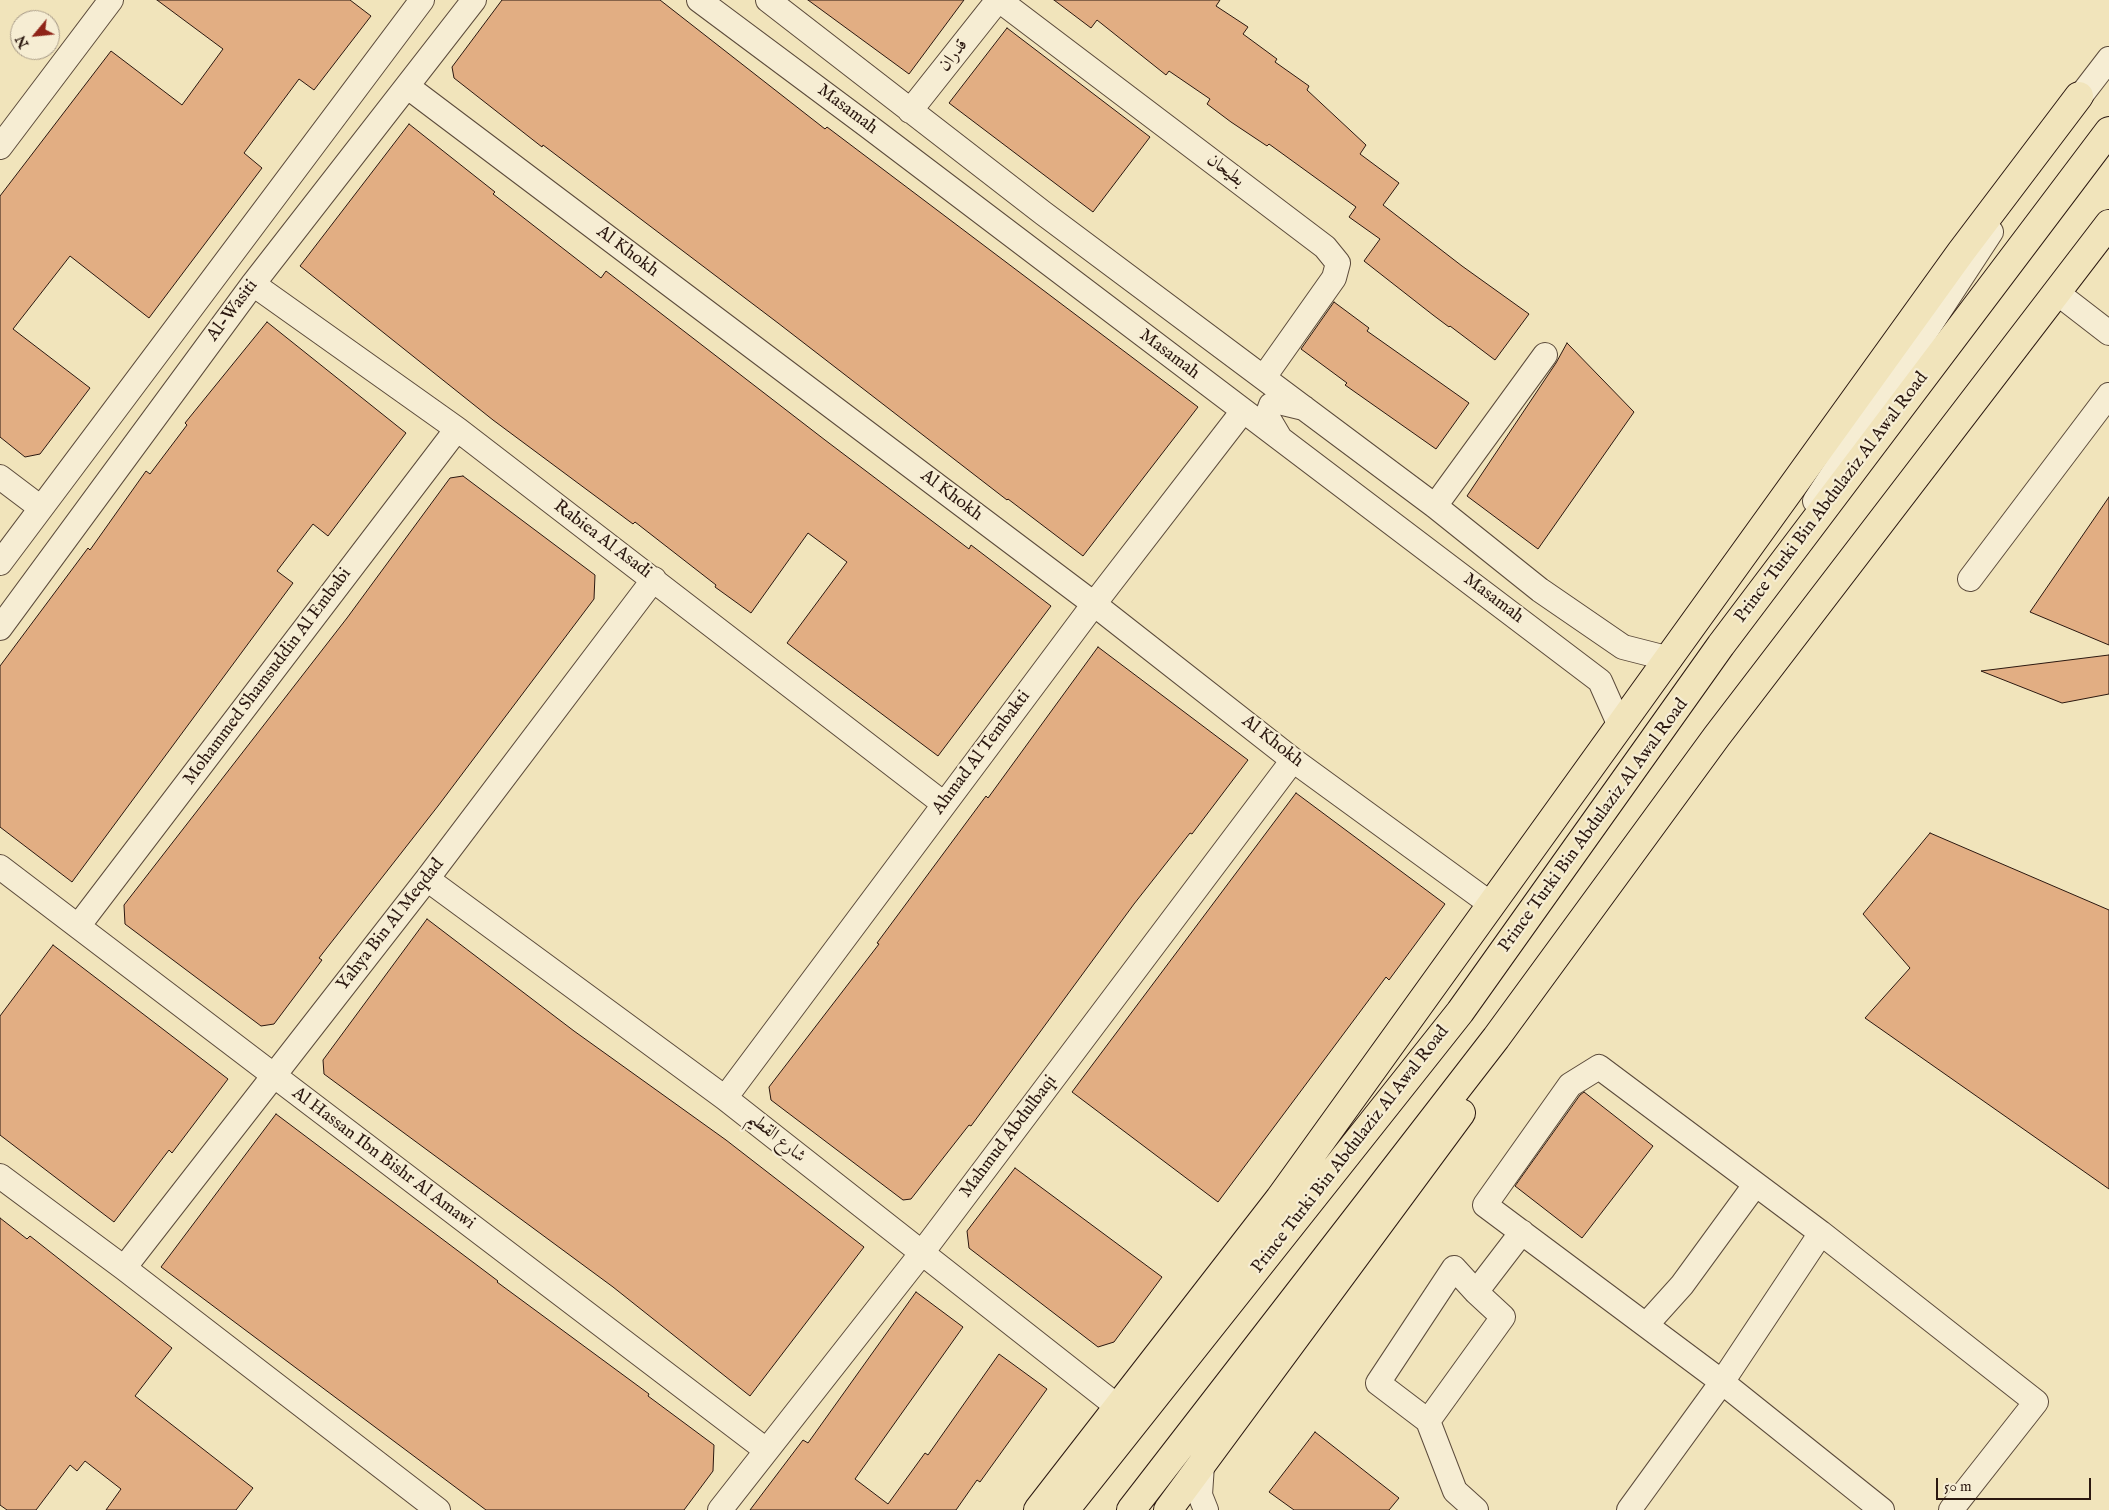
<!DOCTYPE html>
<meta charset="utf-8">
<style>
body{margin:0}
#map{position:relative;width:2109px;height:1510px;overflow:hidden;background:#f1e4bb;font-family:"IM FELL English",serif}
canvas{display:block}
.north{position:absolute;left:10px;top:10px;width:50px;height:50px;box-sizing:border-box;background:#f6edd3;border:1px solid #a59885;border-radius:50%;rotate:242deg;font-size:14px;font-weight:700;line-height:20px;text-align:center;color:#2b1810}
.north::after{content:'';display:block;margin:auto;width:18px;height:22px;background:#8f2418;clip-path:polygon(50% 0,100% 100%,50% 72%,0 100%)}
.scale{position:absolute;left:1936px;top:1478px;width:155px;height:22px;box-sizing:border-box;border:2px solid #2b1810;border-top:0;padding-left:6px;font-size:15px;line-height:18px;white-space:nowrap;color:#2b1810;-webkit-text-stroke:4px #f6edd3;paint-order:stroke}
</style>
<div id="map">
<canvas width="2109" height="1510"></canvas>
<div class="north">N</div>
<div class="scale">50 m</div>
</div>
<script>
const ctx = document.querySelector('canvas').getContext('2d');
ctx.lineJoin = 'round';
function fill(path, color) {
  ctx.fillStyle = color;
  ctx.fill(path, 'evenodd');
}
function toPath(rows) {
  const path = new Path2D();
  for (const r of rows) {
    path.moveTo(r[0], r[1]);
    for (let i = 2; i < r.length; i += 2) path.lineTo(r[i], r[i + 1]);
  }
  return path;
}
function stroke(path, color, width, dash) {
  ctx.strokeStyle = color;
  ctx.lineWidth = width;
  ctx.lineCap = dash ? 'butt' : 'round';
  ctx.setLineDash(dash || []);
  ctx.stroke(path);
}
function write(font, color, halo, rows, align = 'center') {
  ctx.font = font + ' "IM FELL English",Amiri,serif';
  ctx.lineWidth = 4.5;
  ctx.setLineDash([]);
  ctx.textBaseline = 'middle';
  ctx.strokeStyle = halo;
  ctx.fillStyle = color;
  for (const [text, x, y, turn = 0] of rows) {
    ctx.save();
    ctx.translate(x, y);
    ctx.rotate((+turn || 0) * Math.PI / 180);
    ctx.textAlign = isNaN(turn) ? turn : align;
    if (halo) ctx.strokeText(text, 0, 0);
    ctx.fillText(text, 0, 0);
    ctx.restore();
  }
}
const building = toPath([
 [157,0,350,0,371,16,314,90,299,79,244,153,262,168,149,318,70,256,13,329,90,388,40,454,25,457,0,437,0,196,111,51,182,105,223,49,157,0],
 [502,0,660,0,825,129,827,127,1198,407,1083,556,1008,499,1007,500,778,323,543,145,542,147,454,78,452,67,502,0],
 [808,0,964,0,909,74,808,0],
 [1054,0,1220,0,1216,6,1248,27,1243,34,1277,59,1275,62,1309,86,1307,90,1366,145,1360,154,1399,183,1383,205,1462,266,1529,314,1495,360,1450,326,1449,327,1433,315,1364,261,1380,239,1349,217,1356,207,1269,144,1267,146,1231,122,1207,104,1210,99,1169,71,1166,75,1097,20,1091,28,1054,0],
 [1007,28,1150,137,1093,212,949,103,1007,28],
 [409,124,495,192,493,194,601,278,606,271,825,440,969,549,971,545,1051,606,938,756,787,643,847,562,808,533,751,613,715,587,716,585,635,522,633,524,493,420,300,266,409,124],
 [1334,302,1369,328,1367,331,1469,403,1436,449,1345,385,1347,383,1301,349,1334,302],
 [267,322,406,433,328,536,313,524,277,571,293,583,72,882,0,827,0,666,88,548,90,550,146,471,150,474,187,425,185,423,267,322],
 [1567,343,1634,412,1538,549,1467,496,1556,363,1567,343],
 [463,476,595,575,594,599,438,806,319,958,322,960,274,1024,261,1026,125,924,124,905,347,618,450,478,463,476],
 [2109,497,2109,645,2030,612,2109,497],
 [1098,647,1248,760,1192,834,1190,833,1134,904,971,1126,969,1125,911,1199,903,1200,771,1100,769,1087,879,944,877,943,986,796,988,798,1098,647],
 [2109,655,2109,694,2062,703,1981,671,2109,655],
 [1296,793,1445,904,1389,980,1386,977,1218,1202,1072,1092,1296,793],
 [1930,833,2109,910,2109,1189,1865,1018,1910,968,1863,914,1930,833],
 [427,919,574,1031,726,1140,864,1247,750,1396,613,1287,324,1074,323,1060,427,919],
 [53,945,228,1079,172,1153,169,1150,114,1222,0,1135,0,1016,53,945],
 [1584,1092,1653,1146,1582,1238,1515,1186,1580,1095,1584,1092],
 [276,1114,498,1281,497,1282,649,1394,648,1396,714,1445,713,1471,684,1510,486,1510,161,1267,276,1114],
 [1015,1168,1162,1277,1114,1342,1098,1347,969,1248,967,1231,1015,1168],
 [0,1218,27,1239,30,1236,172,1348,135,1396,253,1488,236,1510,106,1510,121,1489,85,1461,77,1471,70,1465,36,1510,7,1510,0,1505,0,1218],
 [916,1292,963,1327,855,1479,888,1504,925,1453,928,1455,999,1354,1047,1389,980,1482,977,1480,956,1510,750,1510,803,1440,808,1443,916,1292],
 [1315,1432,1399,1498,1389,1510,1294,1510,1269,1492,1315,1432]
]);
const minor = toPath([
 [699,0,868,126,1600,681,1620,726],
 [768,0,1043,213,1435,506,1540,590,1623,647,1670,659],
 [999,0,1325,247,1338,263,1334,278,1264,377],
 [408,87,1094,604,1293,760,1492,905],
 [910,111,998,0],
 [2069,111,2109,59],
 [0,147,111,0],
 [253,284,457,429,944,804],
 [2056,292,2109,333],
 [1280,438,1267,416,1271,405,1279,402,1304,408],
 [0,477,41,508],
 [1815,501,1991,232],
 [1435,506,1545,355],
 [0,563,422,0],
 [1970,579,2109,395],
 [0,628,253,284,474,0],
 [0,867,766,1450],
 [427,879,725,1098,1118,1407],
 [79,925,457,429],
 [725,1098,1094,604,1243,411],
 [0,1176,124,1268,438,1510],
 [124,1268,427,879,654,579],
 [1476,1292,1522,1232],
 [1646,1325,1682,1285,1755,1185],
 [1428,1421,1503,1317,1476,1292,1454,1268,1378,1383,1428,1421,1455,1491,1476,1510],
 [1202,1465,1200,1495,1206,1510],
 [720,1510,921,1254,1293,760],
 [1629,1510,1722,1382,1821,1233],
 [1882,1510,1722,1382,1485,1205,1570,1085,1599,1067,1821,1233,2036,1402,1951,1510]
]);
const major = toPath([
 [1280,1198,1961,252,2079,96],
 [1038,1510,1280,1198,1297,1190],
 [1065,1510,1460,1012,1721,645,2109,131],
 [1131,1510,1496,1038,1717,736,2109,224],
 [1168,1510,1461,1113]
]);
const streetNames = [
 ["قدران",954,56,-52],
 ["Masamah",847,110,37],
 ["بطيحان",1225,171,37],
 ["Al Khokh",627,252,37],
 ["Al-Wasiti",233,311,-53],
 ["Masamah",1169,355,37],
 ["Al Khokh",951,496,37],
 ["Prince Turki Bin Abdulaziz Al Awal Road",1832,498,-53],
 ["Rabiea Al Asadi",602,540,37],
 ["Masamah",1493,599,37],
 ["Mohammed Shamsuddin Al Embabi",268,677,-53],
 ["Al Khokh",1272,742,38],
 ["Ahmad Al Tembakti",982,753,-53],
 ["Prince Turki Bin Abdulaziz Al Awal Road",1594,826,-54],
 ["Yahya Bin Al Meqdad",391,925,-52],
 ["Mahmud Abdulbaqi",1009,1137,-53],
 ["شارع القطيم",776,1138,39],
 ["Prince Turki Bin Abdulaziz Al Awal Road",1351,1150,-52],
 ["Al Hassan Ibn Bishr Al Amawi",383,1159,37]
];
fill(building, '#e2ae83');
stroke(building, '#2b1810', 1);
stroke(minor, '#5c4b3b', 26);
stroke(major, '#2b1810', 30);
stroke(minor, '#f6edd3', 24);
stroke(major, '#f1e4bb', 28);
write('18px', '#2b1810', '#f6edd3', streetNames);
</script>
